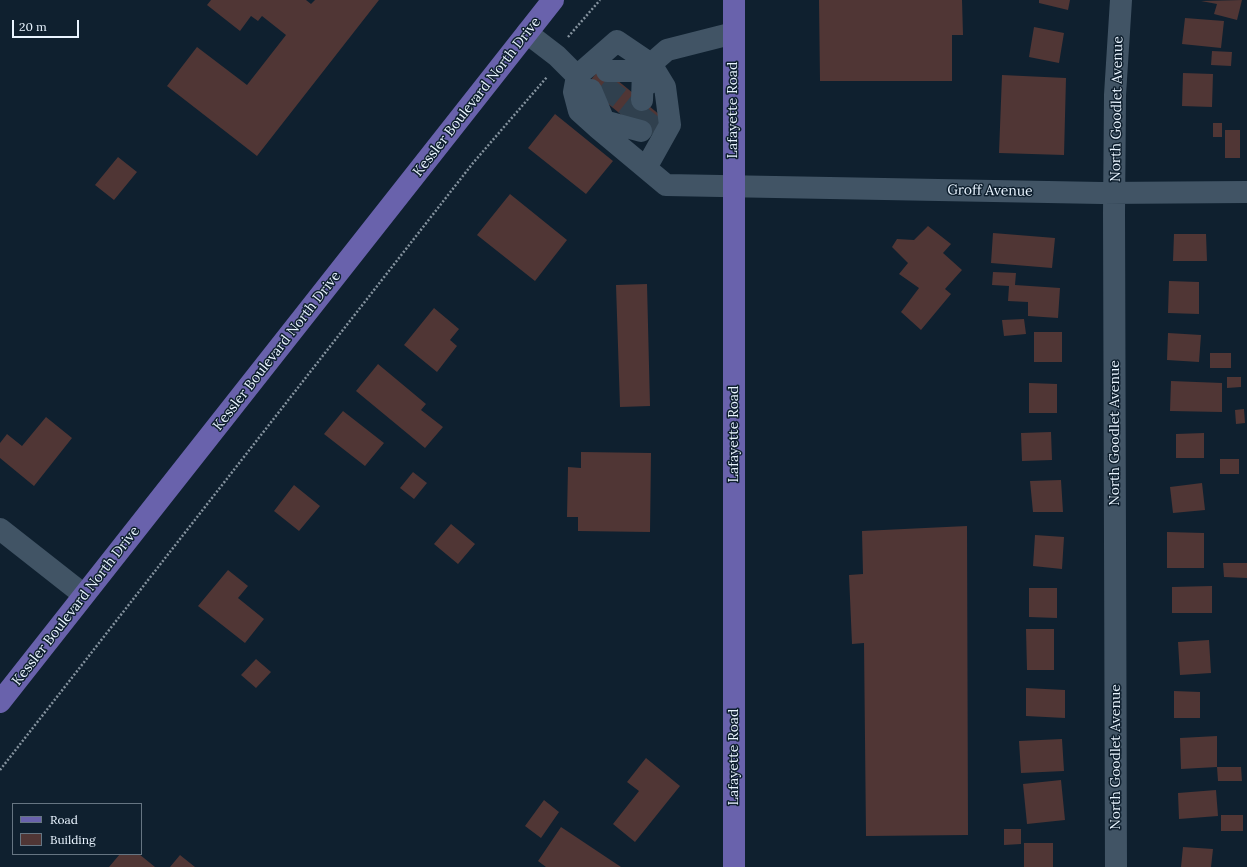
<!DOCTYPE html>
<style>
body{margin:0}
#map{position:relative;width:1247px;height:867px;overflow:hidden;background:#0f202f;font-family:Lora,serif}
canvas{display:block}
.legend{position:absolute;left:12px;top:803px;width:130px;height:52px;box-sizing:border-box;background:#0f202f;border:1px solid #667582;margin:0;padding:5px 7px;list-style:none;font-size:12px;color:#e9f4ff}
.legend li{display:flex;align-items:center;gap:8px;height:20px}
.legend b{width:20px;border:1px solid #667582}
.scale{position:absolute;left:12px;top:20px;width:67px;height:18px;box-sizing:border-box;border:2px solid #e9f4ff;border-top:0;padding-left:5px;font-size:12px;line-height:14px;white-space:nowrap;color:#e9f4ff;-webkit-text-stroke:3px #0f202f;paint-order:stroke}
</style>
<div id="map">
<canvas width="1247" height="867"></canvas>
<ul class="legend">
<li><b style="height:5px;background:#6962ac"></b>Road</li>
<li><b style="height:11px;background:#503635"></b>Building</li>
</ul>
<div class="scale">20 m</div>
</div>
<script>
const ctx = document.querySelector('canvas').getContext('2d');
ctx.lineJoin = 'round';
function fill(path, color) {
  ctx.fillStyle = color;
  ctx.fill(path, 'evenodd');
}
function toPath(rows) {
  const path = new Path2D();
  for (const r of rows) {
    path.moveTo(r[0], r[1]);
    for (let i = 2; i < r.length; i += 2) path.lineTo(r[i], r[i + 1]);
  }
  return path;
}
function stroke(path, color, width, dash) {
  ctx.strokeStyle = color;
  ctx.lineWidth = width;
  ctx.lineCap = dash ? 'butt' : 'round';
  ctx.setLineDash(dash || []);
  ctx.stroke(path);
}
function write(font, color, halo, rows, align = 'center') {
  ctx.font = font + ' Lora,serif';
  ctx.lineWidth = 3;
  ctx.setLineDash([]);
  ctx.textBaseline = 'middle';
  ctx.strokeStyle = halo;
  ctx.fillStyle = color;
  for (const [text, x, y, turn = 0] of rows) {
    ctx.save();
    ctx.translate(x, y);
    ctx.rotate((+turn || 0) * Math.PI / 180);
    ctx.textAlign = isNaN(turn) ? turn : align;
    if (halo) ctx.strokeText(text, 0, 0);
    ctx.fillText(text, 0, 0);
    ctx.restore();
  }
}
const building = toPath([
 [211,0,306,0,311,4,315,0,379,0,257,156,167,86,197,47,247,85,286,35,262,16,258,21,251,16,240,31,207,5],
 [819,0,962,0,963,35,952,35,952,81,820,81],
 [1039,0,1070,0,1068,10,1039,3],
 [1242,0,1237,20,1214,14,1217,4,1201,1],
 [1185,18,1224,21,1221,48,1182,44],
 [1034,27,1064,33,1059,63,1029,57],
 [1212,51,1232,52,1231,66,1211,65],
 [601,67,660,115,645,134,586,86],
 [1183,73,1213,74,1212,107,1182,106],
 [1002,75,1066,78,1064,155,999,153],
 [555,114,613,161,586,194,528,148],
 [1213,123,1222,123,1222,137,1213,137],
 [1225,130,1240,130,1240,158,1225,158],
 [118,157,137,172,114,200,95,185],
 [510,194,567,240,535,281,477,235],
 [928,226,951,244,943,253,962,270,945,289,951,294,921,330,901,312,919,288,899,274,908,263,892,247,897,239,914,240],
 [993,233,1055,238,1052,268,991,263],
 [1174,234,1206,234,1207,261,1173,261],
 [993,272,1016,273,1015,285,1060,288,1058,318,1028,316,1028,302,1008,301,1009,286,992,285],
 [1169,281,1199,282,1199,314,1168,313],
 [647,284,650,406,620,407,616,285],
 [434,308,459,329,450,340,457,346,437,372,404,345],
 [1024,319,1026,334,1004,336,1002,320],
 [1034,332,1062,332,1062,362,1034,362],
 [1168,333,1201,335,1199,362,1167,360],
 [1210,353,1231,353,1231,368,1210,368],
 [378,364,426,404,421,410,443,427,425,448,356,391],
 [1227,377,1241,377,1241,387,1227,388],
 [1171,381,1222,383,1222,412,1170,411],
 [1029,383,1057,384,1057,413,1029,413],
 [1244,409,1245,423,1236,424,1235,410],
 [343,411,384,443,365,466,324,434],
 [46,417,72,438,34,486,0,458,0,443,7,434,22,446],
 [1051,432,1052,460,1022,461,1021,433],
 [1204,433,1204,458,1176,458,1176,434],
 [581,452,651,453,650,532,578,531,578,517,567,517,568,467,581,468],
 [1220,459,1239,459,1239,474,1220,474],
 [413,472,427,483,414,499,400,488],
 [1061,480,1063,512,1033,512,1030,481],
 [1202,483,1205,510,1173,513,1170,487],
 [294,485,320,506,299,531,274,511],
 [451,524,475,544,458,564,434,544],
 [967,526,968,835,866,836,864,643,852,644,849,575,863,574,862,531],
 [1167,532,1204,533,1204,568,1167,568],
 [1035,535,1064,537,1062,569,1033,566],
 [1223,563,1247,563,1247,578,1224,577],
 [228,570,248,586,238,598,264,619,245,643,198,606],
 [1212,586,1212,613,1172,613,1172,587],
 [1029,588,1057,588,1057,618,1029,617],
 [1026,629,1054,629,1054,670,1027,670],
 [1209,640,1211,673,1180,675,1178,642],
 [256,659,271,672,256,688,241,675],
 [1026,688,1065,690,1065,718,1026,716],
 [1174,691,1200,692,1200,718,1174,718],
 [1217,736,1217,767,1181,769,1180,738],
 [1062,739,1064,771,1021,773,1019,741],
 [646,758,680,786,635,842,613,824,639,791,627,782],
 [1217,767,1241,767,1242,781,1218,781],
 [1061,780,1065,820,1027,824,1023,784],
 [1216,790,1218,816,1179,819,1178,793],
 [544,800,559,812,541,838,525,826],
 [1221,815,1243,815,1243,831,1221,831],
 [561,827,621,867,546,867,538,861],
 [1004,829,1021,829,1021,844,1004,845],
 [1024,843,1053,843,1053,867,1024,867],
 [1183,847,1213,849,1211,867,1181,867],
 [120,854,139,854,155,867,109,867],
 [180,855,195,867,170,867]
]);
const minorTunnel = toPath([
 [604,100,619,81],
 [627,119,642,100],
 [641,131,657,111]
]);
const path = toPath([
 [568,37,600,0],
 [0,770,473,163,547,77]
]);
const minor = toPath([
 [527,33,557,56,577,76,574,92,579,111,599,129],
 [607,71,643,71,667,50,734,33],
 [577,76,617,41,651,64,665,87,670,125,646,168],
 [591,90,604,121,641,131],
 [642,100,643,71,648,84],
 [604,121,599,129,666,185,1102,193,1247,192],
 [0,529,84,595],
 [1116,867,1114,213,1115,95,1121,0]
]);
const major = toPath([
 [734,0,734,867],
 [0,702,553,0]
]);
const streetNames = [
 ["Kessler Boulevard North Drive",477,97,-52],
 ["North Goodlet Avenue",1117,109,-89],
 ["Lafayette Road",733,110,-90],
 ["Groff Avenue",990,191,1],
 ["Kessler Boulevard North Drive",277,351,-52],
 ["North Goodlet Avenue",1115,433,-90],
 ["Lafayette Road",734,434,-90],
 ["Kessler Boulevard North Drive",76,606,-52],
 ["Lafayette Road",734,757,-90],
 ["North Goodlet Avenue",1116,757,-90]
];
fill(building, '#503635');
stroke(minorTunnel, '#30404e', 22, [22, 11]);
stroke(path, '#85939f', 2.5, [2, 2]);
stroke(minor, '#415465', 22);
stroke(major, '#6962ac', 22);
write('14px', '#e9f4ff', '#0f202f', streetNames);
</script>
